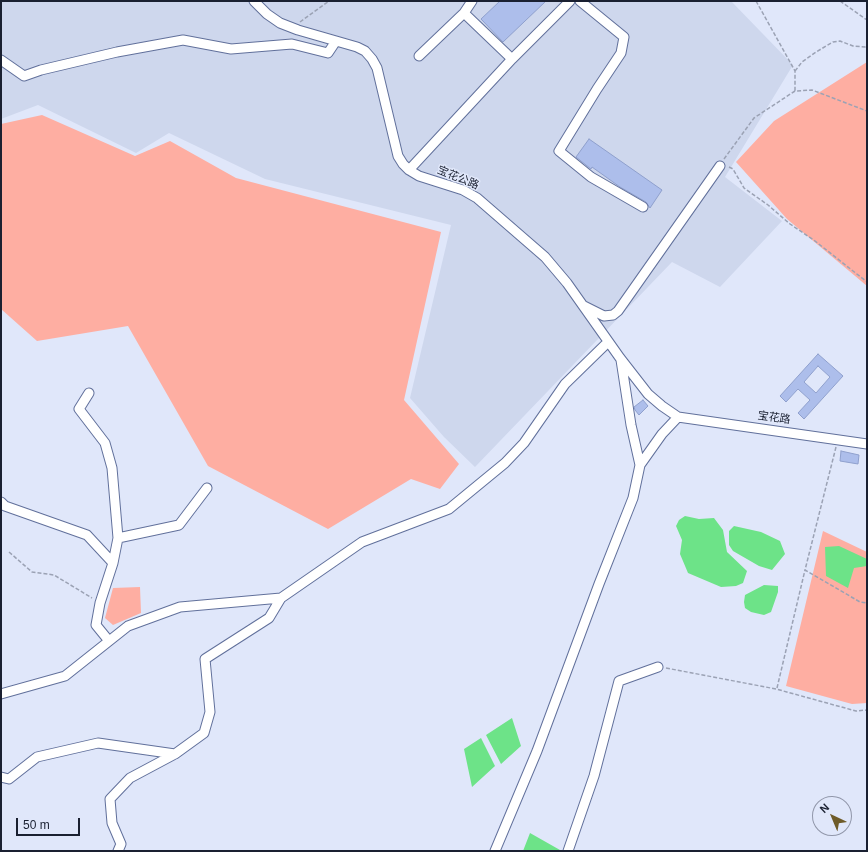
<!DOCTYPE html>
<meta charset="utf-8">
<style>
body{margin:0}
#map{position:relative;width:868px;height:852px;overflow:hidden;background:#e0e7fa;font-family:Helvetica,sans-serif}
canvas{display:block}
.frame{position:absolute;inset:0;border:2px solid #1a2031;pointer-events:none}
.north{position:absolute;left:812px;top:796px;width:40px;height:40px;box-sizing:border-box;background:#e0e7fa;border:1px solid #9197aa;border-radius:50%;rotate:316deg;font-size:11px;font-weight:700;line-height:16px;text-align:center;color:#1a2031}
.north::after{content:'';display:block;margin:auto;width:14px;height:18px;background:#6e5b29;clip-path:polygon(50% 0,100% 100%,50% 72%,0 100%)}
.scale{position:absolute;left:16px;top:818px;width:64px;height:18px;box-sizing:border-box;border:2px solid #1a2031;border-top:0;padding-left:5px;font-size:12px;line-height:14px;white-space:nowrap;color:#1a2031;-webkit-text-stroke:3px #e0e7fa;paint-order:stroke}
</style>
<div id="map">
<canvas width="868" height="852"></canvas>
<div class="frame"></div>
<div class="north">N</div>
<div class="scale">50 m</div>
</div>
<script>
const ctx = document.querySelector('canvas').getContext('2d');
ctx.lineJoin = 'round';
function fill(path, color) {
  ctx.fillStyle = color;
  ctx.fill(path, 'evenodd');
}
function toPath(rows) {
  const path = new Path2D();
  for (const r of rows) {
    path.moveTo(r[0], r[1]);
    for (let i = 2; i < r.length; i += 2) path.lineTo(r[i], r[i + 1]);
  }
  return path;
}
function stroke(path, color, width, dash) {
  ctx.strokeStyle = color;
  ctx.lineWidth = width;
  ctx.lineCap = dash ? 'butt' : 'round';
  ctx.setLineDash(dash || []);
  ctx.stroke(path);
}
function write(font, color, halo, rows, align = 'center') {
  ctx.font = font + ' Helvetica,"Noto Sans SC",sans-serif';
  ctx.lineWidth = 3;
  ctx.setLineDash([]);
  ctx.textBaseline = 'middle';
  ctx.strokeStyle = halo;
  ctx.fillStyle = color;
  for (const [text, x, y, turn = 0] of rows) {
    ctx.save();
    ctx.translate(x, y);
    ctx.rotate((+turn || 0) * Math.PI / 180);
    ctx.textAlign = isNaN(turn) ? turn : align;
    if (halo) ctx.strokeText(text, 0, 0);
    ctx.fillText(text, 0, 0);
    ctx.restore();
  }
}
const built = toPath([
 [1,1,731,1,793,65,725,177,782,221,720,287,672,262,475,467,444,437,410,398,451,225,265,179,169,133,136,153,38,105,1,119]
]);
const green = toPath([
 [867,62,867,286,787,219,736,162,774,121],
 [42,115,135,156,170,141,236,178,441,232,404,400,459,464,440,489,411,479,328,529,208,466,128,326,37,341,1,309,1,124],
 [823,531,867,552,867,703,852,704,786,686],
 [140,587,141,613,113,625,105,618,113,588]
]);
const water = toPath([
 [685,516,699,519,714,518,723,530,727,552,747,571,743,583,736,586,721,587,688,573,680,554,682,540,676,526,679,520],
 [734,526,761,532,780,541,785,554,772,570,759,566,733,551,729,545,729,531],
 [839,546,867,559,867,566,854,568,848,588,826,576,825,547],
 [764,585,778,586,778,592,771,612,764,615,751,612,745,608,744,602,745,595],
 [512,718,521,746,501,764,486,735],
 [481,738,495,766,472,787,464,749],
 [530,833,560,850,560,851,523,851]
]);
const building = toPath([
 [500,1,546,1,503,42,481,19,500,1],
 [589,139,662,190,650,208,646,202,620,187,592,167,591,169,576,157,589,139],
 [818,354,843,376,804,419,798,413,810,400,798,389,786,402,780,396,818,354],
 [818,366,830,377,816,393,804,382,818,366],
 [643,400,648,406,639,415,635,410,634,407,643,400],
 [841,451,859,455,858,464,840,461,841,451]
]);
const path = toPath([
 [756,1,795,71,795,91],
 [840,1,867,20],
 [300,22,329,1],
 [795,71,802,62,816,52,833,42,840,41,853,46,865,47,867,45],
 [724,159,754,118,795,91,812,90,867,111],
 [729,167,733,169,744,188,768,205,790,224,815,241,867,282],
 [836,447,805,570,860,602,867,603],
 [9,552,32,572,54,575,92,598],
 [666,668,776,689,856,711,867,710],
 [777,688,805,570]
]);
const minor = toPath([
 [254,1,267,14,280,23,298,30,357,47,365,51,372,59,377,68,398,156,403,164,409,170,419,176,463,190,477,198,545,257,567,283,620,358,648,394,662,406,678,417,867,444],
 [580,1,624,37,621,53,597,89,559,151,591,177,643,207],
 [464,13,512,59],
 [419,56,464,13,472,1],
 [1,60,24,76,41,70,117,52,183,40,231,49,292,44,328,53,336,41],
 [409,170,512,59,570,1],
 [584,306,604,316,613,315,618,311,720,166],
 [621,360,631,425,640,465],
 [89,393,79,409,105,443,112,468,118,538],
 [1,502,5,506,87,535,113,563,100,603,96,625,109,641],
 [113,563,118,538,179,525,207,488],
 [1,694,65,676,128,626,180,607,281,598,362,542,449,509,505,463,524,443,565,384,608,342],
 [1,777,9,779,37,757,98,743,175,754,204,733,210,712,205,659,269,618,281,598],
 [118,851,121,844,112,823,110,799,130,778,175,754],
 [495,851,537,751,599,584,633,498,640,465,662,434,678,417],
 [568,851,594,776,619,681,658,667]
]);
const streetNames = [
 ["宝花公路",458,178,22],
 ["宝花路",774,418,8]
];
fill(built, '#ced7ed');
fill(green, '#feaea2');
fill(water, '#6de388');
fill(building, '#adbeeb');
stroke(building, '#8fa0cd', 1);
stroke(minor, '#61709b', 11);
stroke(path, '#9ba2b4', 1.5, [4, 2]);
stroke(minor, '#fff', 9);
write('11px', '#1a2031', '#e0e7fa', streetNames);
</script>
